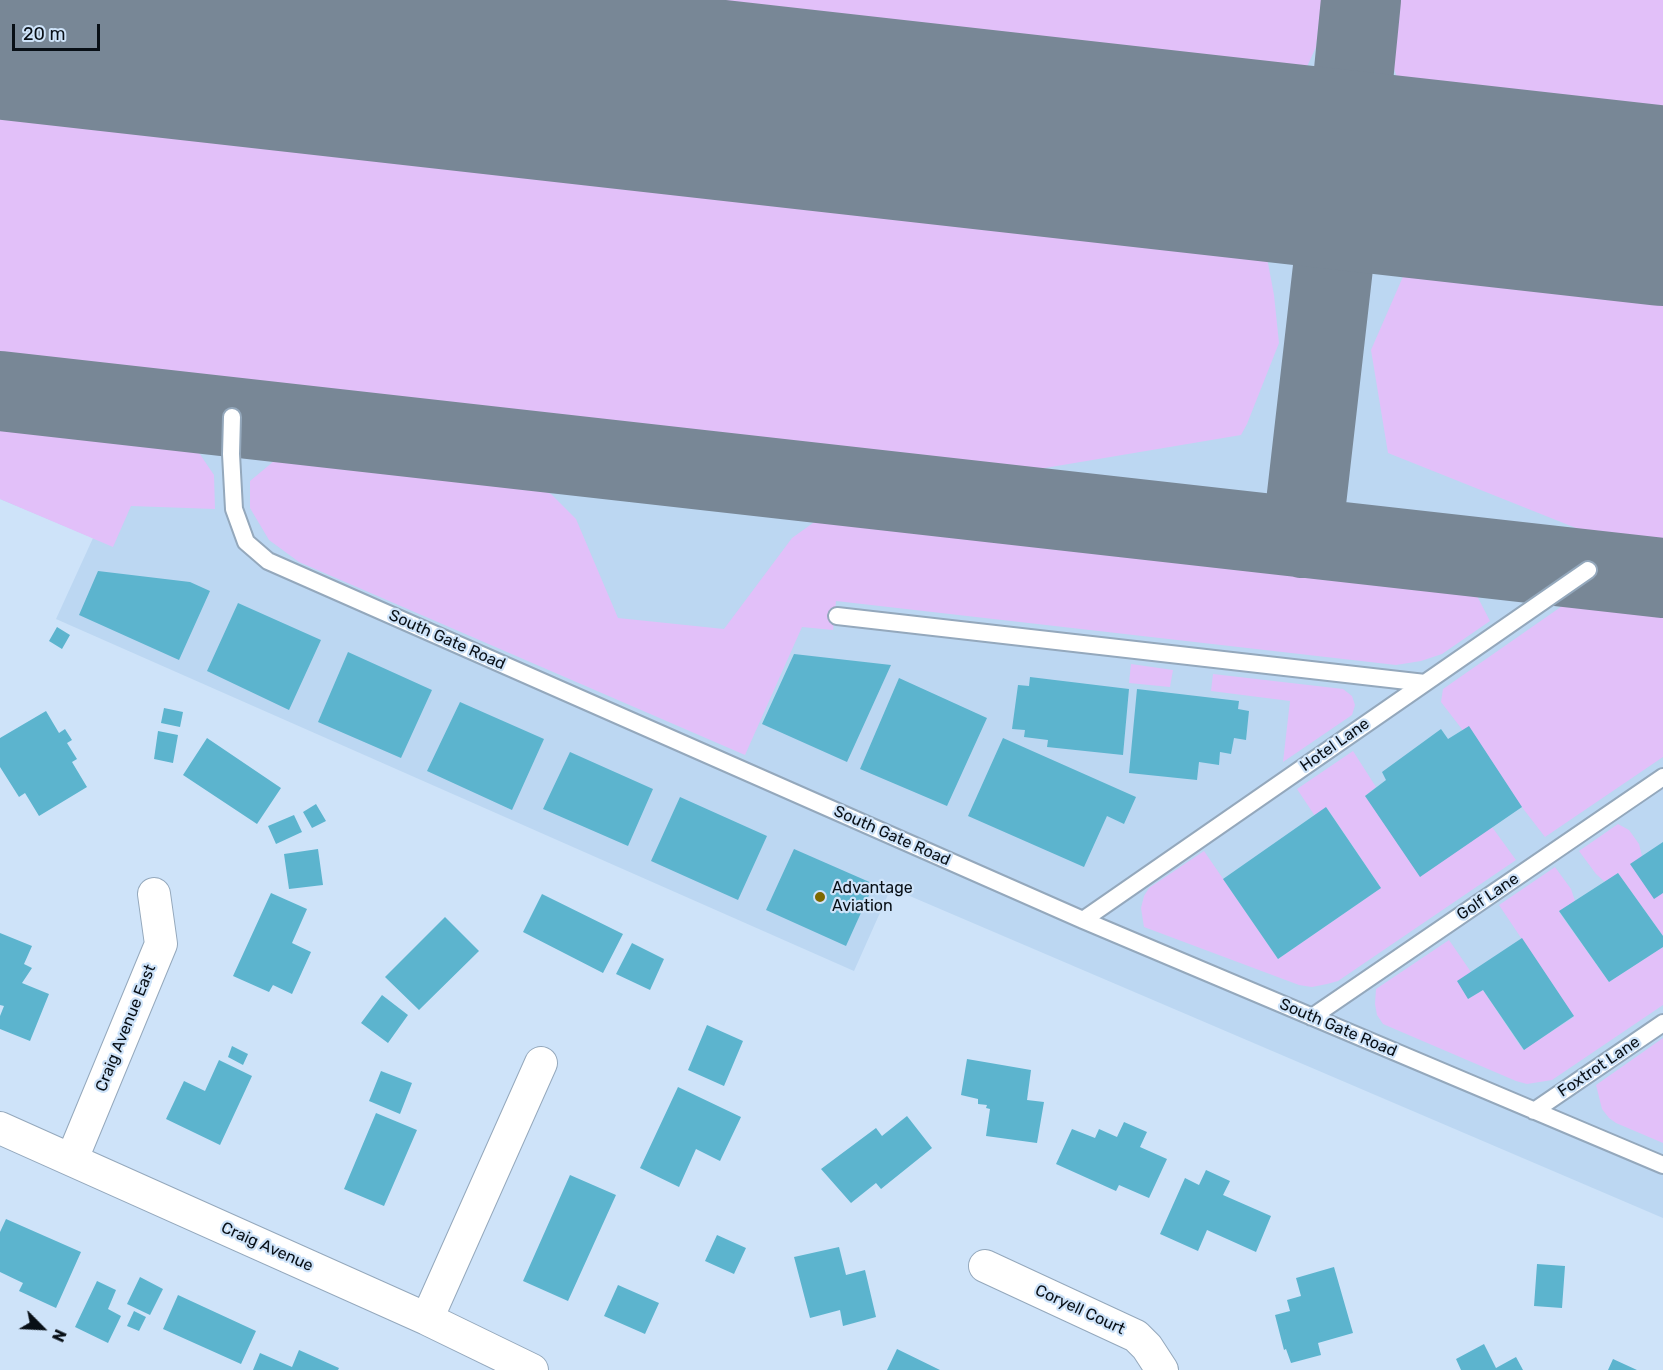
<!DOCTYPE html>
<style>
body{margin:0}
#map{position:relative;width:1663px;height:1370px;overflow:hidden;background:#cee3f9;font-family:Rubik,sans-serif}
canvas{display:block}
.north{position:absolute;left:12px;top:1298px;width:60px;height:60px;-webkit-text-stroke:4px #cee3f9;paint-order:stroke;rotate:114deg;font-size:16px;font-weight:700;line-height:24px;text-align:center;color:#080f16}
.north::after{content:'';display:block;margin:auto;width:21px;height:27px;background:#080f16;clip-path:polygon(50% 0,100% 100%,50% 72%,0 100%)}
.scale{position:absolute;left:12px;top:24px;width:88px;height:27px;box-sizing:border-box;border:3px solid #080f16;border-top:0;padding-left:8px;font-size:18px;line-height:21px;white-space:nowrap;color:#080f16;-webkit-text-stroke:4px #cee3f9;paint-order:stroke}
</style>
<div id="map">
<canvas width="1663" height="1370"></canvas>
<div class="north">N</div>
<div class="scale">20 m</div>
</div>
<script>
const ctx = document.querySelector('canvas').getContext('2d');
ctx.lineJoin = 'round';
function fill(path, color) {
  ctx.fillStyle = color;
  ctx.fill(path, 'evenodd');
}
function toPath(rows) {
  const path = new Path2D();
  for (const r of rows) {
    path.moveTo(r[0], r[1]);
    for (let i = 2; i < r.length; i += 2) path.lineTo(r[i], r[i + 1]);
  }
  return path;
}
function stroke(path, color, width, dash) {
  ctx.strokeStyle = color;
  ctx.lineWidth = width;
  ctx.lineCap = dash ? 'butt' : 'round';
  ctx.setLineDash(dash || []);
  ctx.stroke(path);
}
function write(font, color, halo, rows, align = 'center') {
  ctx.font = font + ' Rubik,sans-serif';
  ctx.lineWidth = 4.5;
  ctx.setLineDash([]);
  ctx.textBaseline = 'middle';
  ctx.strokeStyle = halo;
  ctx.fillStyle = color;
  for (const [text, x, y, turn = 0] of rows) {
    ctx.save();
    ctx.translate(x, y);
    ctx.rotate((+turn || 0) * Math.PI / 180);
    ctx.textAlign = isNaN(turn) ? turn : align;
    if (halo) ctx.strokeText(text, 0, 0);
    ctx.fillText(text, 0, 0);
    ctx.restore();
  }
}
const built = toPath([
 [0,0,1663,0,1663,1218,891,888,854,971,56,619,93,538,0,499]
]);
const green = toPath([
 [422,0,1322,0,1316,47,1305,71,1279,85,1241,93],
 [1395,0,1663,0,1663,139,1457,116,1426,105,1400,86,1392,63,1390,42],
 [0,89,1250,229,1264,242,1274,295,1279,343,1247,424,1241,435,1027,471,0,357],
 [1422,249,1663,277,1663,542,1591,534,1388,453,1371,350,1412,256],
 [0,421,191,441,214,475,215,509,131,506,113,547,0,499],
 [280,456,523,482,551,494,576,519,618,618,724,629,792,538,813,523,843,517,1210,564,1475,592,1490,621,1442,654,1421,661,1396,665,836,601,833,630,802,627,745,755,299,562,269,540,250,508,250,481],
 [1565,604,1663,614,1663,757,1545,837,1441,702,1443,689],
 [1131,664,1173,670,1170,687,1129,683],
 [1213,674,1343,689,1352,696,1355,705,1352,715,1283,762,1290,701,1211,691],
 [1353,751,1376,787,1365,796,1492,827,1516,860,1338,981,1327,984,1312,987,1299,985,1144,927,1141,908,1144,896,1149,888,1204,851,1278,959,1381,888,1327,808,1315,816,1297,789],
 [1618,824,1629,830,1639,844,1642,856,1631,864,1663,893,1663,936,1618,873,1605,882,1596,874,1579,851],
 [1555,867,1571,889,1575,901,1559,912,1609,982,1663,947,1663,1005,1552,1080,1527,1084,1516,1081,1383,1024,1377,1015,1375,1004,1376,989,1449,940,1471,972,1468,999,1483,990,1523,1050,1574,1017,1499,905],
 [1663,1038,1663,1143,1616,1123,1609,1118,1602,1109,1596,1085]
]);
const taxiway = toPath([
 [0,391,1663,578],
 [1302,538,1344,171,1361,0]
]);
const runway = toPath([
 [0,19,1663,206]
]);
const building = toPath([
 [98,571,190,582,210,591,179,660,79,615],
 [238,603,321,640,289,710,207,671],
 [57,627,70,635,62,649,49,641],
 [348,652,432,690,401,758,318,722],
 [794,654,891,665,847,762,762,724],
 [1030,677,1129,689,1123,755,1047,747,1048,740,1024,737,1025,730,1012,729,1018,685,1029,686],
 [899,678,987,718,947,806,860,769],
 [1137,689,1239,701,1238,709,1249,711,1246,740,1234,738,1231,754,1220,752,1219,765,1199,762,1197,780,1129,773],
 [460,702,544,739,512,810,427,771],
 [164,708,183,712,180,727,161,723],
 [46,711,59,733,65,729,72,740,67,743,77,759,72,762,87,787,39,816,25,793,19,797,0,767,0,738],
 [1469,726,1522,807,1420,877,1365,796,1386,780,1382,772,1441,729,1448,739],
 [158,731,178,735,173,763,154,759],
 [207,738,281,788,257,824,183,775],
 [1003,738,1136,797,1124,824,1107,816,1084,867,968,816],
 [570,752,653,789,628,846,543,809],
 [680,797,767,836,738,900,651,861],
 [316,804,326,821,312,828,303,812],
 [1326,807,1381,888,1278,959,1223,879],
 [294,815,302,832,276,844,268,826],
 [1663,842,1663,893,1654,899,1630,864],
 [318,849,323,885,289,889,284,854],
 [794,849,874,884,846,946,766,910],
 [1618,873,1663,936,1663,947,1609,982,1559,911],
 [271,893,307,909,292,943,311,952,292,994,273,985,269,992,233,976],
 [542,894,623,934,603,973,523,932],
 [445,917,479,951,419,1010,385,977],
 [0,933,32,946,24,964,32,968,22,983,49,994,30,1041,0,1029,0,1016,4,1006,0,1005],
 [1522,938,1574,1016,1524,1050,1483,990,1468,999,1457,981],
 [632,943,664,959,650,990,616,974],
 [382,995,408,1015,388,1043,361,1023],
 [707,1025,743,1041,724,1086,688,1070],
 [232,1046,248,1054,243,1065,228,1057],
 [967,1059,1031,1070,1027,1100,1044,1102,1037,1143,986,1136,990,1109,986,1108,987,1105,978,1104,978,1099,961,1095],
 [219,1060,252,1076,220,1145,166,1119,184,1081,205,1091],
 [381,1071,412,1083,400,1114,369,1101],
 [678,1087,741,1117,720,1161,696,1149,679,1187,640,1168],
 [376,1113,417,1130,384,1206,344,1189],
 [907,1116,932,1148,881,1189,876,1183,851,1203,821,1169,876,1128,882,1136],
 [1124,1122,1147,1132,1140,1147,1167,1159,1149,1198,1119,1185,1116,1191,1056,1164,1072,1129,1095,1138,1099,1129,1117,1137],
 [1206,1170,1230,1181,1223,1195,1271,1216,1256,1252,1207,1230,1198,1251,1160,1234,1185,1178,1199,1185],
 [570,1175,616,1195,568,1301,523,1281],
 [6,1219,81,1252,56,1308,19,1291,23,1283,0,1272,0,1232],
 [717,1235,746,1248,734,1274,705,1261],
 [839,1247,846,1275,865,1270,876,1317,843,1326,840,1310,810,1318,794,1257],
 [1537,1264,1565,1266,1562,1308,1534,1306],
 [1334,1267,1353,1333,1318,1343,1321,1355,1291,1363,1286,1349,1284,1350,1275,1315,1290,1311,1287,1300,1301,1296,1296,1278],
 [140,1277,163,1289,150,1315,127,1304],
 [97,1281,116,1290,108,1309,121,1316,108,1343,75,1327],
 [618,1285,659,1303,645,1334,604,1316],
 [178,1295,256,1331,241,1364,163,1329],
 [134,1311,146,1317,139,1331,127,1326],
 [1484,1344,1496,1368,1516,1357,1523,1370,1461,1370,1456,1359],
 [897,1349,940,1370,887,1370],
 [299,1350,339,1368,338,1370,253,1370,260,1353,292,1367],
 [1613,1359,1637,1370,1608,1370]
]);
const lane = toPath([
 [232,417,231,454,234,509,246,542,268,561,1083,920,1663,1165],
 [837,616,1425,683],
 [1083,920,1588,570],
 [1312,1017,1663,777],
 [1534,1111,1663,1023]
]);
const street = toPath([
 [0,1128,427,1319,532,1370],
 [72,1159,161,944,154,894],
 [985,1266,1136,1336,1147,1347,1162,1370],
 [427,1319,541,1063]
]);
const markers = [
 [820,897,6,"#7d6900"]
];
const streetNames = [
 ["South Gate Road",447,640,24],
 ["Hotel Lane",1335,745,-35],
 ["South Gate Road",892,836,24],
 ["Golf Lane",1488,897,-34],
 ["Craig Avenue East",126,1028,-68],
 ["South Gate Road",1338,1028,23],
 ["Foxtrot Lane",1599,1067,-34],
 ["Craig Avenue",267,1247,24],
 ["Coryell Court",1080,1310,25]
];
const poiNames = [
 ["Advantage",832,888],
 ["Aviation",832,906]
];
fill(built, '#bcd7f2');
fill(green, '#e2c0f9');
stroke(taxiway, '#788796', 80);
stroke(runway, '#788796', 200);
fill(building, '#5cb4ce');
stroke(lane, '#94a8bc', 20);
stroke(street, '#94a8bc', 34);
stroke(lane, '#fff', 16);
stroke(street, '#fff', 32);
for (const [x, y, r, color] of markers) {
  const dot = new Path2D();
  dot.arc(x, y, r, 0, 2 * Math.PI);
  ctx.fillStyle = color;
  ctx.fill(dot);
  stroke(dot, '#cee3f9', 2);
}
write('16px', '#080f16', '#cee3f9', streetNames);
write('16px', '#080f16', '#cee3f9', poiNames, 'left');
</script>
